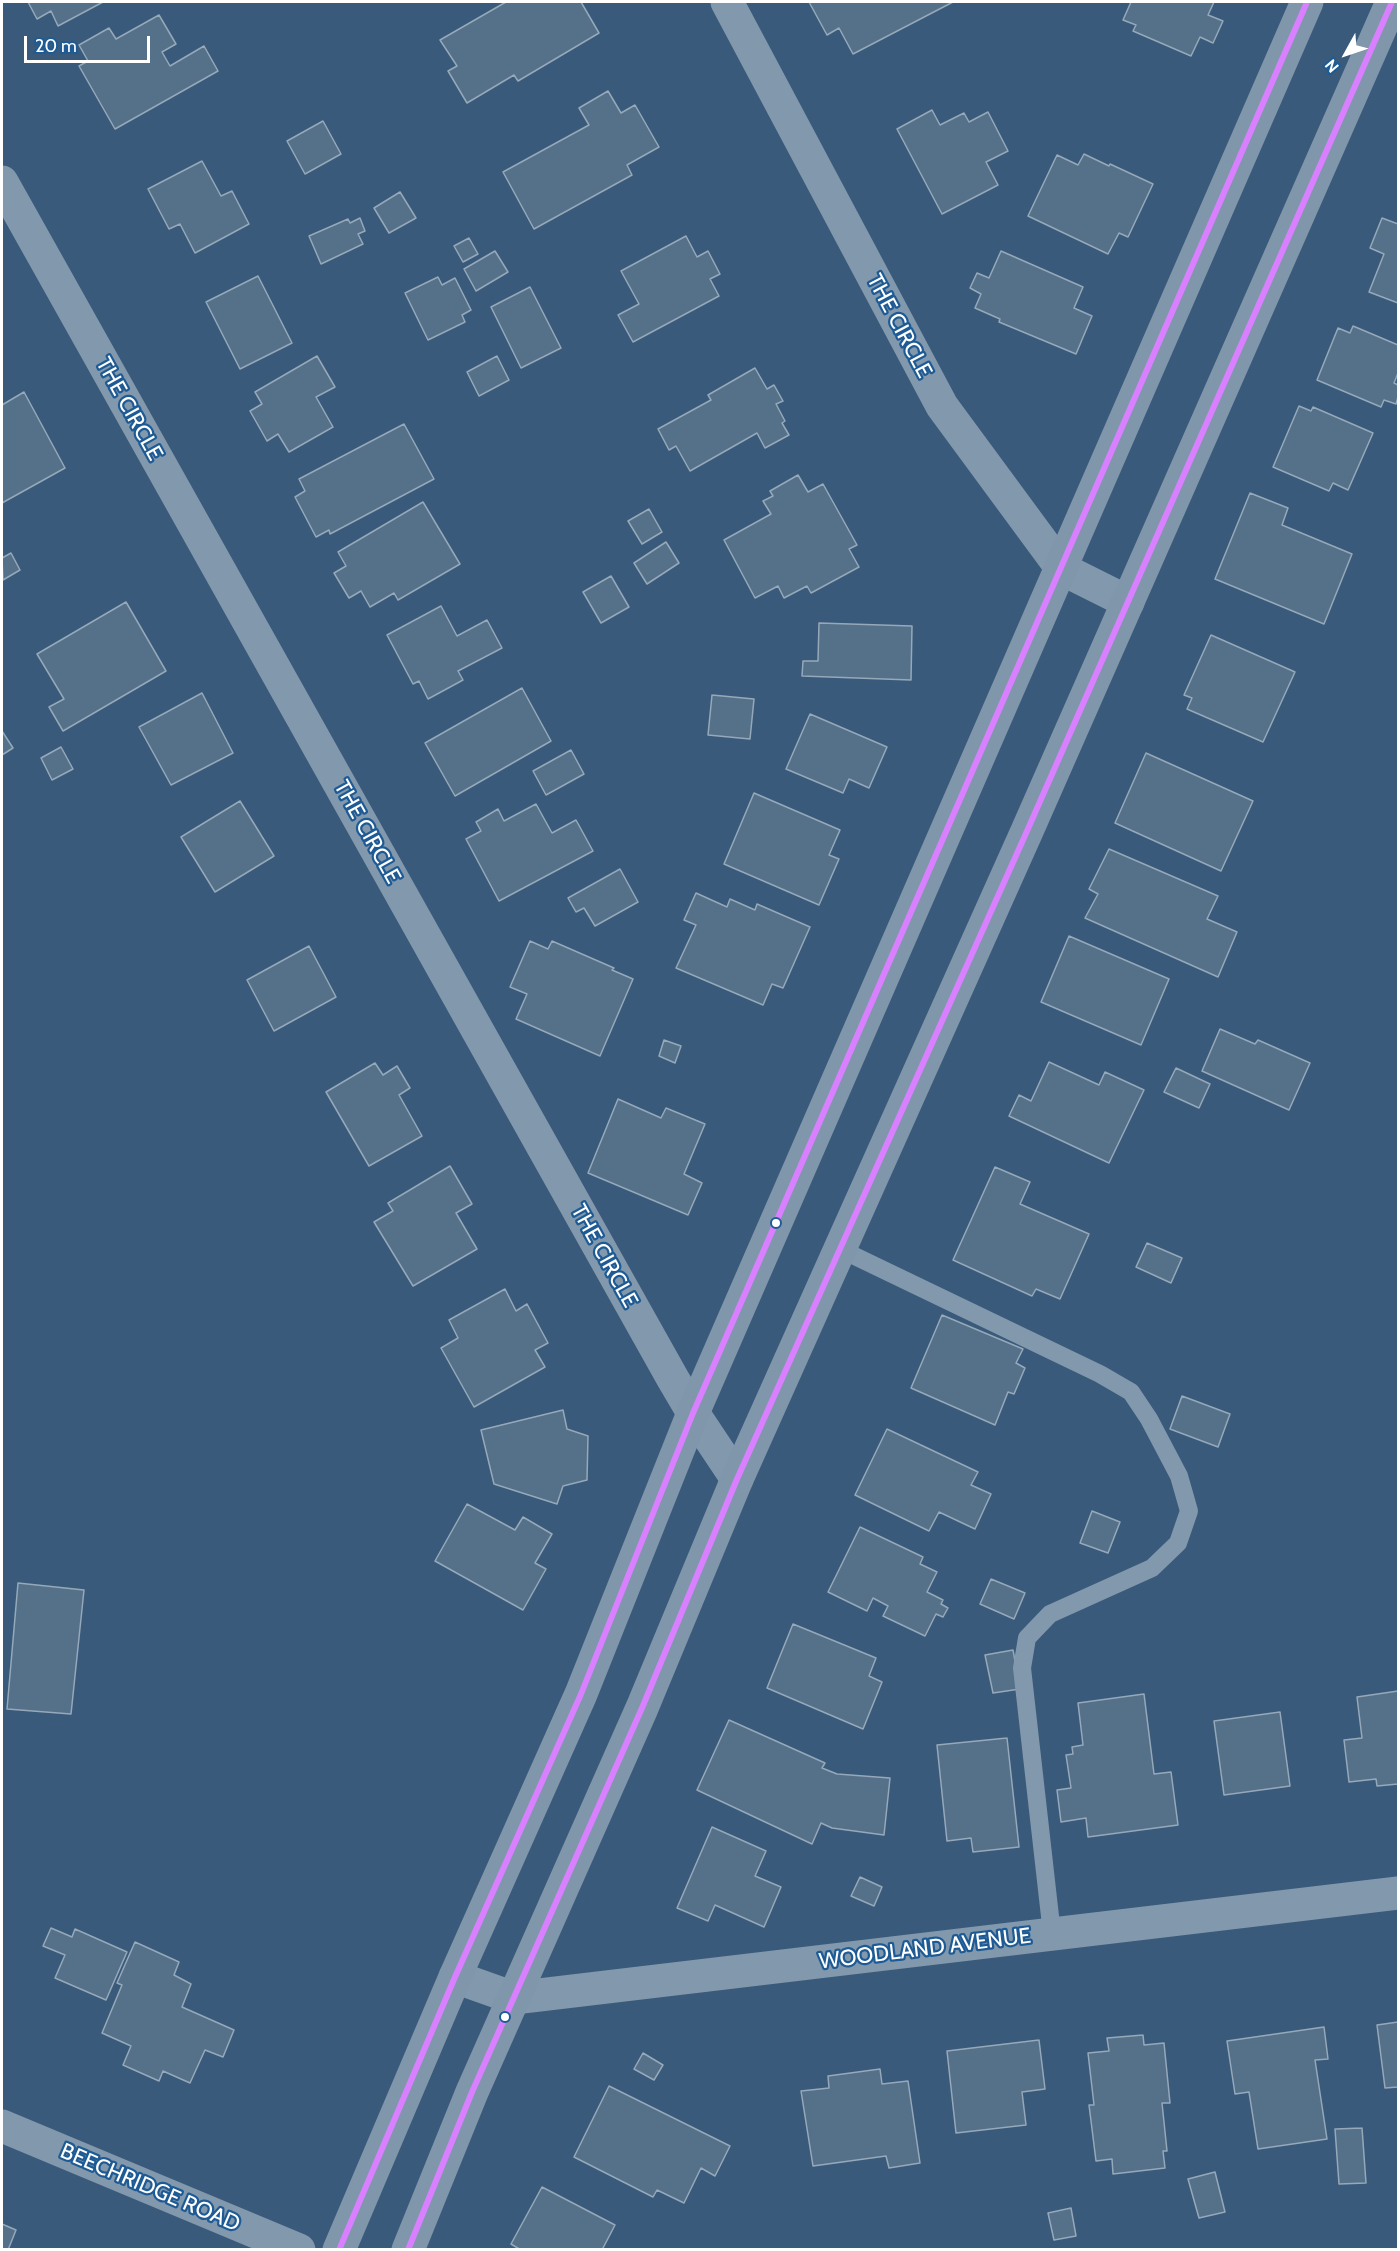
<!DOCTYPE html>
<style>
body{margin:0}
#map{position:relative;width:1400px;height:2251px;overflow:hidden;background:#395a7a;font-family:Cabin,sans-serif}
canvas{display:block}
.frame{position:absolute;inset:0;border:3px solid #fff;pointer-events:none}
.north{position:absolute;left:1316px;top:24px;width:60px;height:60px;-webkit-text-stroke:4px #1e5b95;paint-order:stroke;rotate:230deg;font-size:16px;font-weight:700;line-height:24px;text-align:center;color:#fff}
.north::after{content:'';display:block;margin:auto;width:21px;height:27px;background:#fff;clip-path:polygon(50% 0,100% 100%,50% 72%,0 100%)}
.scale{position:absolute;left:24px;top:36px;width:126px;height:27px;box-sizing:border-box;border:3px solid #fff;border-top:0;padding-left:8px;font-size:18px;line-height:21px;white-space:nowrap;color:#fff;-webkit-text-stroke:4px #1e5b95;paint-order:stroke}
</style>
<div id="map">
<canvas width="1400" height="2251"></canvas>
<div class="frame"></div>
<div class="north">N</div>
<div class="scale">20 m</div>
</div>
<script>
const ctx = document.querySelector('canvas').getContext('2d');
ctx.lineJoin = 'round';
function fill(path, color) {
  ctx.fillStyle = color;
  ctx.fill(path, 'evenodd');
}
function toPath(rows) {
  const path = new Path2D();
  for (const r of rows) {
    path.moveTo(r[0], r[1]);
    for (let i = 2; i < r.length; i += 2) path.lineTo(r[i], r[i + 1]);
  }
  return path;
}
function stroke(path, color, width, dash) {
  ctx.strokeStyle = color;
  ctx.lineWidth = width;
  ctx.lineCap = dash ? 'butt' : 'round';
  ctx.setLineDash(dash || []);
  ctx.stroke(path);
}
function write(font, color, halo, rows, align = 'center') {
  ctx.font = font + ' Cabin,sans-serif';
  ctx.lineWidth = 4.5;
  ctx.setLineDash([]);
  ctx.textBaseline = 'middle';
  ctx.strokeStyle = halo;
  ctx.fillStyle = color;
  for (const [text, x, y, turn = 0] of rows) {
    ctx.save();
    ctx.translate(x, y);
    ctx.rotate((+turn || 0) * Math.PI / 180);
    ctx.textAlign = isNaN(turn) ? turn : align;
    if (halo) ctx.strokeText(text, 0, 0);
    ctx.fillText(text, 0, 0);
    ctx.restore();
  }
}
const building = toPath([
 [28,2,103,2,58,26,51,11,37,19,28,2],
 [506,2,581,2,599,33,518,81,514,75,467,103,448,71,457,66,440,40,506,2],
 [809,2,953,2,853,54,839,28,827,35,809,2],
 [1131,2,1214,2,1208,15,1223,21,1213,43,1200,37,1191,56,1133,31,1136,25,1123,20,1131,2],
 [159,15,176,44,162,52,170,66,204,46,218,71,115,129,79,66,88,61,79,45,109,28,116,39,159,15],
 [608,91,621,113,635,105,659,147,627,165,632,175,534,229,503,172,589,125,579,108,608,91],
 [932,110,940,125,964,113,969,122,988,112,1008,151,986,162,998,185,942,214,897,129,932,110],
 [323,121,341,154,305,174,287,141,323,121],
 [1084,154,1109,166,1110,164,1153,184,1128,237,1119,233,1108,254,1028,216,1057,155,1078,165,1084,154],
 [202,161,221,196,232,191,249,224,195,253,180,224,169,229,148,189,202,161],
 [400,192,416,218,389,233,374,208,400,192],
 [360,218,365,231,358,234,363,244,321,264,309,236,348,219,350,223,360,218],
 [1382,218,1398,224,1398,303,1369,292,1384,254,1370,248,1382,218],
 [686,236,697,257,708,251,720,274,710,279,719,296,633,342,618,315,639,304,621,271,686,236],
 [469,238,478,254,463,262,454,246,469,238],
 [495,251,508,272,476,291,464,269,495,251],
 [1001,251,1083,287,1074,308,1092,316,1076,354,999,322,1000,319,975,308,981,294,970,288,977,273,989,278,1001,251],
 [258,276,292,343,240,369,206,302,258,276],
 [438,277,442,285,455,278,471,310,462,315,465,322,428,340,405,293,438,277],
 [530,287,561,348,521,368,491,307,530,287],
 [1353,326,1398,345,1398,373,1394,383,1398,385,1398,397,1396,404,1384,400,1381,407,1317,380,1338,328,1350,333,1353,326],
 [317,356,335,387,316,397,333,427,289,452,278,434,267,441,250,411,262,404,255,392,317,356],
 [497,356,509,380,479,396,467,372,497,356],
 [755,368,767,389,774,385,783,401,776,404,785,421,782,423,789,435,765,448,757,433,690,471,676,446,669,450,658,429,711,400,708,395,755,368],
 [24,392,65,468,2,503,2,405,24,392],
 [1299,406,1311,411,1313,407,1373,433,1348,490,1333,483,1329,491,1273,467,1299,406],
 [404,424,434,479,330,534,329,530,316,537,295,497,305,491,299,479,404,424],
 [798,475,808,492,823,484,857,545,849,549,859,567,811,593,807,586,784,598,778,586,755,598,724,540,771,514,763,501,773,496,770,491,798,475],
 [1250,493,1288,508,1282,525,1352,554,1324,624,1215,579,1250,493],
 [423,502,460,564,398,600,394,593,370,607,361,591,349,598,334,573,346,566,338,552,423,502],
 [649,509,662,532,642,544,628,521,649,509],
 [666,542,679,563,647,584,634,563,666,542],
 [11,553,20,570,3,580,2,558,11,553],
 [611,576,629,607,601,623,583,592,611,576],
 [126,602,166,671,63,731,49,707,64,699,37,654,126,602],
 [441,606,457,636,487,620,502,648,458,671,463,680,428,699,419,681,413,684,387,635,441,606],
 [819,623,912,626,911,680,802,676,803,661,818,661,819,623],
 [1211,635,1295,672,1263,742,1187,709,1192,698,1184,695,1211,635],
 [522,688,551,741,455,796,425,743,522,688],
 [202,693,233,753,171,785,139,727,202,693],
 [712,695,754,699,750,739,708,735,712,695],
 [810,714,887,747,869,788,849,779,843,793,786,769,810,714],
 [2,731,13,748,2,755,2,731],
 [61,747,73,769,52,780,41,758,61,747],
 [571,750,584,774,546,795,533,771,571,750],
 [1146,753,1253,801,1221,871,1115,823,1146,753],
 [754,793,840,830,829,855,839,859,819,905,724,864,754,793],
 [240,801,274,856,215,892,181,837,240,801],
 [536,804,552,833,576,820,593,851,499,901,466,839,481,831,476,822,498,809,504,821,536,804],
 [1109,849,1218,896,1207,919,1237,932,1218,977,1085,918,1098,894,1089,889,1109,849],
 [620,869,638,902,595,926,584,908,576,912,568,898,620,869],
 [696,893,727,907,730,899,755,910,757,904,810,927,783,988,772,984,763,1005,676,968,696,925,684,920,696,893],
 [1069,936,1169,979,1141,1045,1041,1002,1069,936],
 [530,941,548,949,552,941,614,968,612,970,633,979,600,1056,516,1019,527,994,510,987,530,941],
 [309,946,336,997,274,1031,247,980,309,946],
 [1220,1029,1255,1044,1258,1040,1310,1063,1289,1110,1202,1071,1220,1029],
 [664,1040,681,1046,675,1063,659,1056,664,1040],
 [1049,1062,1099,1085,1105,1072,1144,1090,1109,1163,1009,1116,1019,1095,1031,1101,1049,1062],
 [375,1063,383,1075,397,1066,410,1088,399,1095,422,1136,369,1166,326,1092,375,1063],
 [1176,1068,1210,1084,1199,1108,1164,1092,1176,1068],
 [618,1099,661,1118,666,1108,705,1124,684,1174,702,1183,688,1215,588,1173,618,1099],
 [450,1166,472,1204,456,1213,477,1249,413,1286,374,1222,393,1211,388,1203,450,1166],
 [995,1167,1030,1182,1020,1204,1089,1234,1060,1299,1036,1289,1032,1296,953,1260,995,1167],
 [1147,1243,1182,1258,1171,1283,1136,1267,1147,1243],
 [505,1289,516,1311,527,1304,548,1343,535,1350,545,1367,474,1407,441,1348,458,1338,449,1320,505,1289],
 [942,1315,1023,1349,1016,1363,1025,1368,1014,1394,1008,1392,995,1425,911,1388,942,1315],
 [1182,1396,1230,1414,1218,1447,1170,1429,1182,1396],
 [563,1410,567,1429,588,1436,587,1480,563,1486,557,1504,494,1484,481,1430,563,1410],
 [887,1429,978,1472,971,1485,991,1494,975,1529,939,1512,929,1531,855,1495,887,1429],
 [467,1504,515,1530,523,1517,552,1534,535,1563,546,1569,523,1610,435,1561,467,1504],
 [1092,1511,1120,1522,1108,1553,1080,1543,1092,1511],
 [860,1527,923,1557,920,1564,937,1572,927,1592,943,1600,941,1604,948,1608,943,1617,936,1614,925,1636,883,1616,888,1606,873,1598,867,1611,828,1592,860,1527],
 [991,1579,1025,1593,1014,1619,980,1604,991,1579],
 [18,1583,84,1590,71,1714,7,1709,18,1583],
 [793,1624,876,1658,869,1676,882,1682,863,1729,767,1688,793,1624],
 [1013,1650,1020,1689,993,1693,985,1655,1013,1650],
 [1398,1691,1398,1784,1377,1786,1376,1779,1349,1782,1344,1740,1362,1738,1357,1697,1398,1691],
 [1144,1694,1154,1774,1171,1772,1178,1825,1088,1837,1086,1818,1061,1822,1057,1790,1071,1788,1066,1755,1073,1754,1072,1747,1083,1745,1078,1703,1144,1694],
 [1280,1712,1290,1786,1224,1795,1214,1721,1280,1712],
 [729,1720,825,1763,822,1768,837,1774,890,1778,884,1835,832,1828,821,1823,812,1844,697,1790,729,1720],
 [1007,1738,1019,1847,973,1852,971,1838,947,1841,937,1745,1007,1738],
 [712,1827,766,1851,755,1876,781,1887,764,1927,715,1905,708,1921,677,1908,712,1827],
 [860,1877,882,1887,874,1906,851,1896,860,1877],
 [51,1928,72,1937,75,1929,127,1952,106,2000,55,1978,65,1955,43,1946,51,1928],
 [135,1942,179,1962,174,1975,191,1984,182,2007,234,2030,223,2057,205,2050,190,2083,163,2071,159,2081,123,2065,131,2046,102,2033,122,1985,117,1983,135,1942],
 [1398,2022,1398,2087,1385,2088,1377,2025,1398,2022],
 [1324,2027,1328,2059,1315,2060,1327,2139,1258,2149,1249,2092,1235,2094,1227,2041,1324,2027],
 [1143,2035,1144,2045,1164,2043,1170,2103,1162,2103,1167,2151,1163,2151,1165,2168,1113,2174,1112,2159,1096,2161,1089,2105,1094,2105,1088,2053,1109,2051,1107,2038,1143,2035],
 [1039,2040,1045,2089,1022,2092,1026,2125,956,2133,947,2051,1039,2040],
 [643,2053,663,2065,654,2080,634,2069,643,2053],
 [880,2069,882,2084,908,2081,920,2163,889,2168,886,2156,813,2166,801,2091,829,2088,828,2076,880,2069],
 [609,2086,730,2146,715,2176,701,2168,684,2203,657,2190,653,2197,574,2157,609,2086],
 [1362,2128,1366,2183,1339,2184,1335,2129,1362,2128],
 [1215,2172,1225,2212,1199,2218,1188,2179,1215,2172],
 [542,2187,615,2225,602,2250,521,2250,511,2244,542,2187],
 [1071,2208,1076,2236,1054,2240,1048,2213,1071,2208],
 [2,2224,16,2230,8,2250,2,2250,2,2224]
]);
const service = toPath([
 [840,1249,1100,1374,1131,1392,1149,1419,1179,1476,1189,1511,1178,1543,1152,1568,1050,1614,1027,1638,1022,1668,1052,1934]
]);
const minor = toPath([
 [727,2,942,406,1062,569,1128,602],
 [2,182,673,1379,693,1413,737,1479],
 [455,1977,514,1998,1398,1893],
 [2,2126,299,2250]
]);
const primary = toPath([
 [339,2250,455,1977,581,1694,693,1413,1307,2],
 [408,2250,472,2092,642,1708,737,1479,1027,831,1392,2]
]);
const bus1 = toPath([
 [339,2250,455,1977,581,1694,693,1413,1307,2],
 [408,2250,472,2092,642,1708,737,1479,1027,831,1392,2]
]);
const markers = [
 [776,1223,5,"#fff"],
 [505,2017,5,"#fff"]
];
const streetNames = [
 ["THE CIRCLE",899,326,62],
 ["THE CIRCLE",129,409,61],
 ["THE CIRCLE",367,832,61],
 ["THE CIRCLE",604,1256,61],
 ["WOODLAND AVENUE",925,1949,-7],
 ["BEECHRIDGE ROAD",150,2188,23]
];
fill(building, '#557089');
stroke(building, '#96a9ba', 1.5);
stroke(service, '#8298ad', 18);
stroke(minor, '#8298ad', 33);
stroke(primary, '#8096ab', 33);
stroke(bus1, '#d880ff', 6);
for (const [x, y, r, color] of markers) {
  const dot = new Path2D();
  dot.arc(x, y, r, 0, 2 * Math.PI);
  ctx.fillStyle = color;
  ctx.fill(dot);
  stroke(dot, '#1e5b95', 2);
}
write('22px', '#fff', '#1e5b95', streetNames);
</script>
